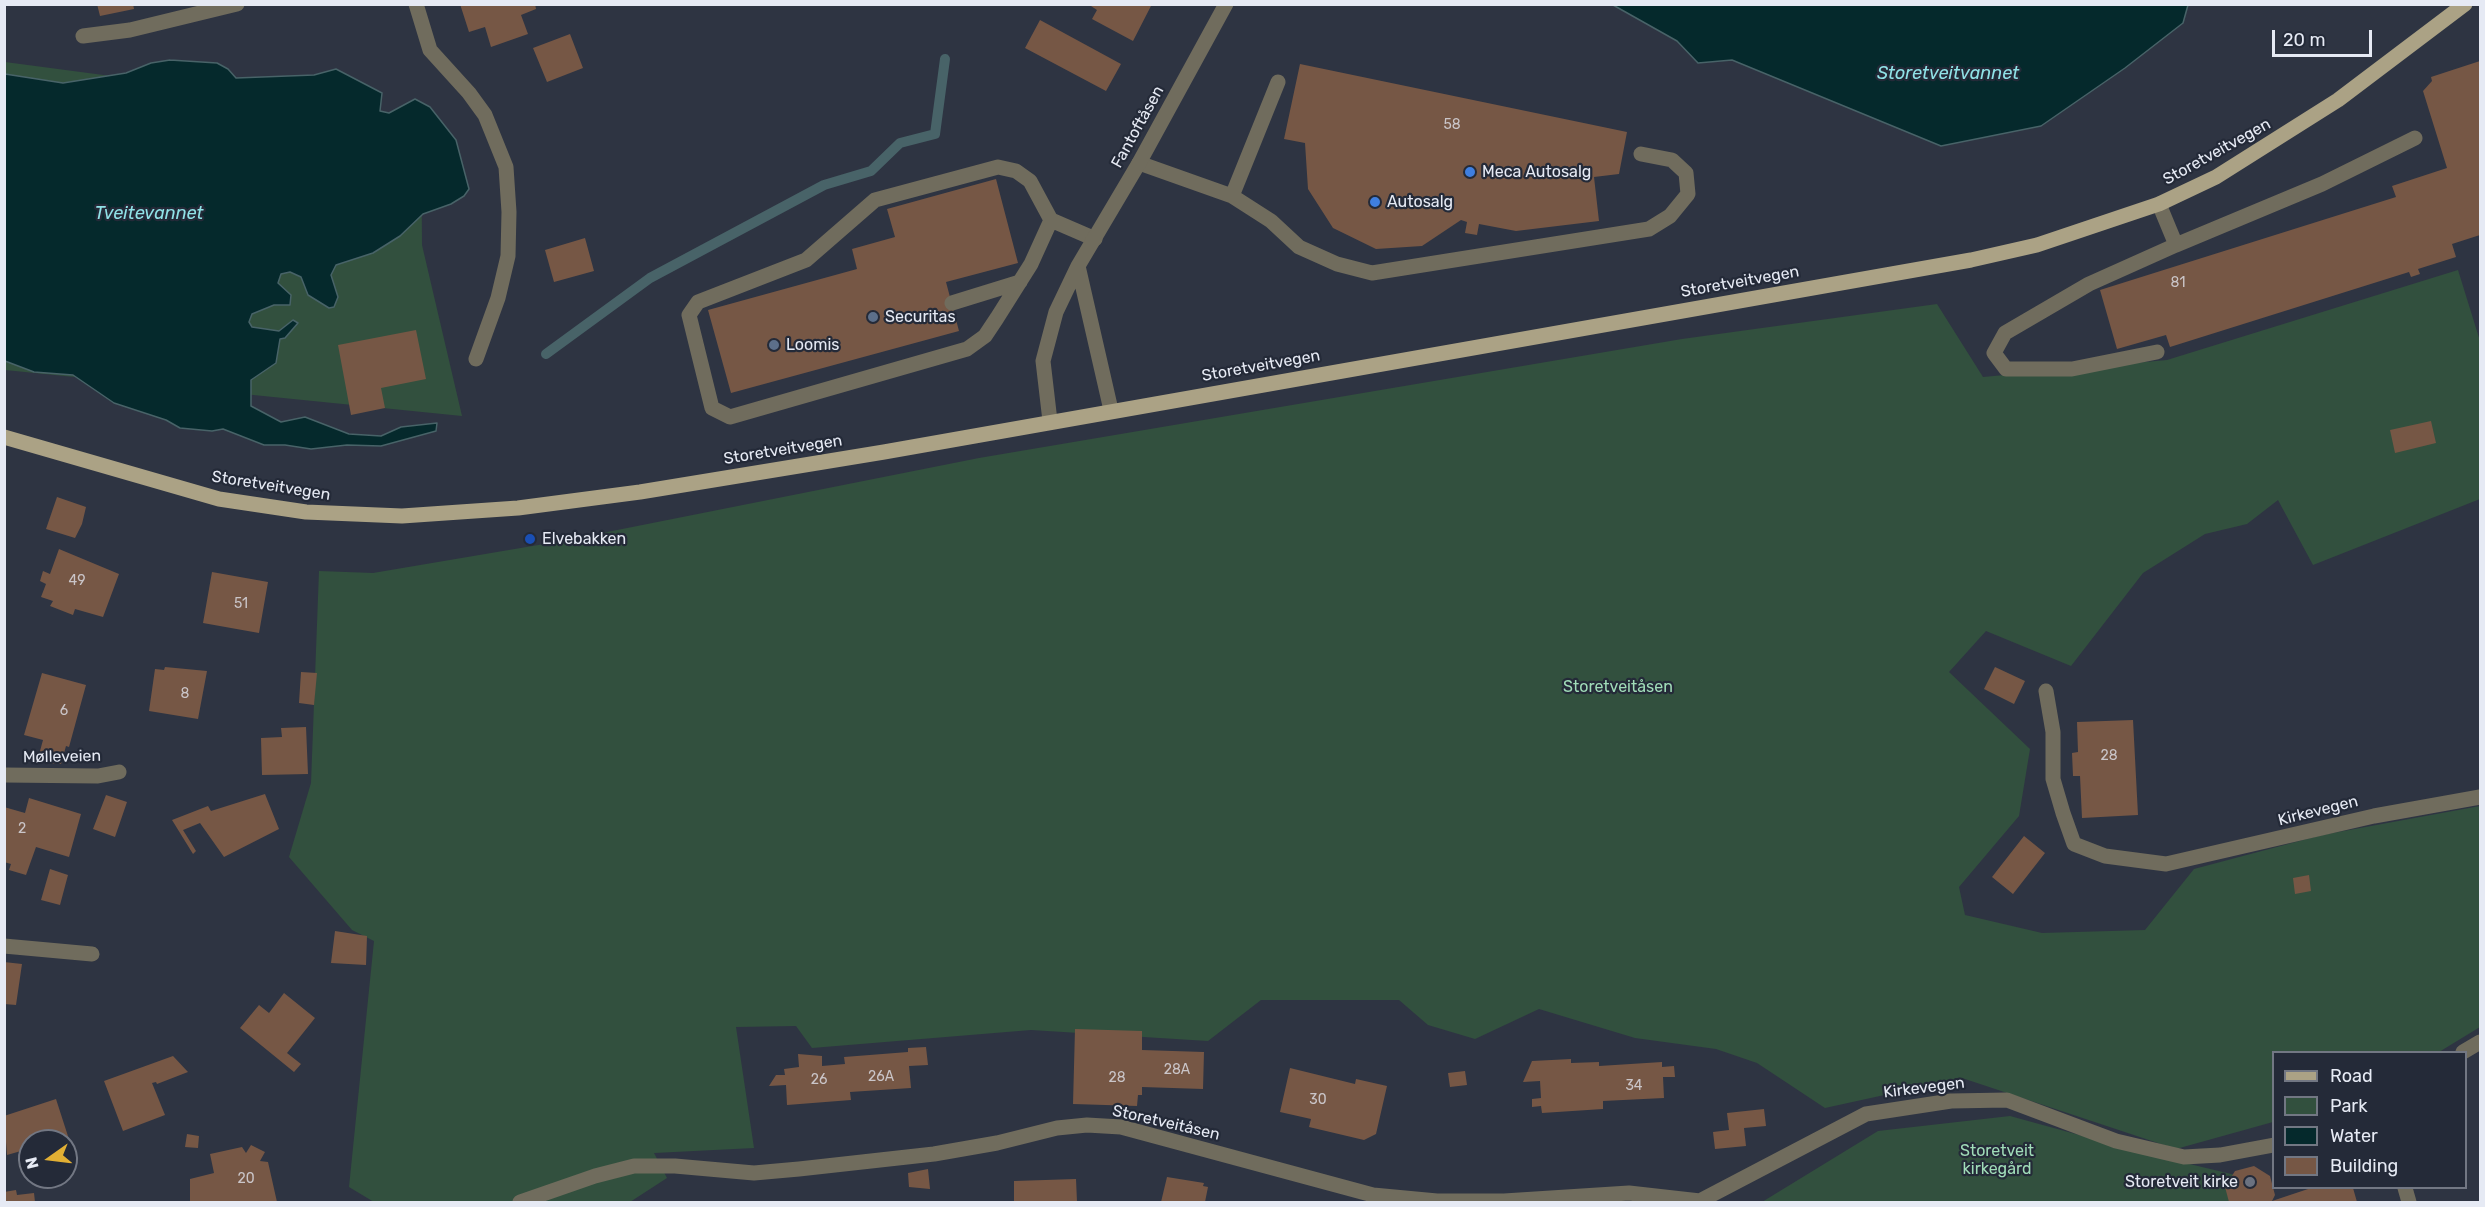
<!DOCTYPE html>
<meta charset="utf-8">
<style>
body{margin:0}
#map{position:relative;width:2485px;height:1207px;overflow:hidden;background:#2e3442;font-family:Rubik,sans-serif}
canvas{display:block}
.frame{position:absolute;inset:0;border:6px solid #e6eaf4;pointer-events:none}
.legend{position:absolute;left:2272px;top:1051px;width:195px;height:138px;box-sizing:border-box;background:#242a38;border:2px solid #727783;margin:0;padding:8px 10px;list-style:none;font-size:18px;color:#e6eaf4}
.legend li{display:flex;align-items:center;gap:12px;height:30px}
.legend b{width:30px;border:2px solid #727783}
.north{position:absolute;left:18px;top:1129px;width:60px;height:60px;box-sizing:border-box;background:#242a38;border:2px solid #727783;border-radius:50%;rotate:256deg;font-size:16px;font-weight:700;line-height:24px;text-align:center;color:#e6eaf4}
.north::after{content:'';display:block;margin:auto;width:21px;height:27px;background:#e1af34;clip-path:polygon(50% 0,100% 100%,50% 72%,0 100%)}
.scale{position:absolute;left:2272px;top:30px;width:100px;height:27px;box-sizing:border-box;border:3px solid #e6eaf4;border-top:0;padding-left:8px;font-size:18px;line-height:21px;white-space:nowrap;color:#e6eaf4;-webkit-text-stroke:4px #242a38;paint-order:stroke}
</style>
<div id="map">
<canvas width="2485" height="1207"></canvas>
<div class="frame"></div>
<ul class="legend">
<li><b style="height:8px;background:#aba285"></b>Road</li>
<li><b style="height:16px;background:#32503e"></b>Park</li>
<li><b style="height:16px;background:#05292c"></b>Water</li>
<li><b style="height:16px;background:#765745"></b>Building</li>
</ul>
<div class="north">N</div>
<div class="scale">20 m</div>
</div>
<script>
const ctx = document.querySelector('canvas').getContext('2d');
ctx.lineJoin = 'round';
function fill(path, color) {
  ctx.fillStyle = color;
  ctx.fill(path, 'evenodd');
}
function toPath(rows) {
  const path = new Path2D();
  for (const r of rows) {
    path.moveTo(r[0], r[1]);
    for (let i = 2; i < r.length; i += 2) path.lineTo(r[i], r[i + 1]);
  }
  return path;
}
function stroke(path, color, width, dash) {
  ctx.strokeStyle = color;
  ctx.lineWidth = width;
  ctx.lineCap = dash ? 'butt' : 'round';
  ctx.setLineDash(dash || []);
  ctx.stroke(path);
}
function write(font, color, halo, rows, align = 'center') {
  ctx.font = font + ' Rubik,sans-serif';
  ctx.lineWidth = 4.5;
  ctx.setLineDash([]);
  ctx.textBaseline = 'middle';
  ctx.strokeStyle = halo;
  ctx.fillStyle = color;
  for (const [text, x, y, turn = 0] of rows) {
    ctx.save();
    ctx.translate(x, y);
    ctx.rotate((+turn || 0) * Math.PI / 180);
    ctx.textAlign = isNaN(turn) ? turn : align;
    if (halo) ctx.strokeText(text, 0, 0);
    ctx.fillText(text, 0, 0);
    ctx.restore();
  }
}
const green = toPath([
 [5,62,421,117,422,245,462,416,5,370],
 [2458,270,2480,341,2480,499,2313,565,2278,500,2247,524,2205,534,2143,573,2071,666,1986,631,1949,672,2030,749,2019,816,1959,887,1965,915,2042,933,2145,930,2194,869,2322,835,2480,806,2480,1027,2439,1052,2274,1052,2273,1122,2176,1149,1962,1078,1825,1108,1757,1063,1716,1049,1635,1038,1539,1009,1475,1039,1428,1025,1399,1000,1261,1000,1208,1041,1031,1030,812,1048,796,1026,736,1027,754,1148,654,1153,667,1178,630,1202,374,1202,349,1187,374,941,352,930,289,857,311,783,319,571,373,573,562,541,979,458,1682,339,1937,304,1983,377,2167,360],
 [2010,1116,2152,1155,2252,1179,2258,1202,1762,1202,1878,1131]
]);
const water = toPath([
 [1613,5,2188,4,2188,5,2183,23,2125,68,2041,126,1941,146,1732,60,1698,63,1677,41,1613,5],
 [170,60,217,63,228,69,236,78,314,75,336,69,382,93,380,111,389,113,415,99,430,107,456,140,469,189,464,196,451,204,423,214,400,236,373,253,336,265,331,275,338,297,334,307,329,308,308,295,301,277,290,272,281,274,278,283,291,295,290,305,274,305,252,314,249,322,252,327,279,331,293,320,298,323,285,338,280,339,276,363,251,380,251,406,281,422,305,417,349,434,381,436,401,427,437,423,436,431,381,446,347,445,311,449,285,445,264,445,223,429,212,431,180,428,166,420,114,403,73,375,34,372,5,361,5,74,63,83,126,73,151,63,170,60]
]);
const stream = toPath([
 [546,354,650,278,824,185,871,171,900,143,935,134,945,59]
]);
const building = toPath([
 [97,4,133,4,134,9,100,16],
 [460,4,535,4,536,9,521,15,528,34,491,47,485,27,469,32],
 [1088,4,1152,4,1133,41,1092,19,1097,10],
 [1040,20,1121,64,1106,91,1025,48],
 [570,34,583,68,547,82,533,48],
 [2480,61,2480,235,2452,244,2456,257,2418,269,2420,274,2411,277,2409,272,2170,347,2166,335,2117,349,2100,290,2396,197,2392,186,2447,168,2423,91,2432,81,2431,77],
 [1300,64,1627,132,1619,174,1594,177,1599,221,1516,231,1479,224,1477,235,1465,233,1467,222,1461,220,1422,246,1376,249,1333,228,1308,189,1305,143,1284,139],
 [996,179,1018,263,946,282,959,331,731,393,708,310,857,269,852,249,895,237,887,209],
 [585,238,594,271,554,282,545,250],
 [416,330,426,379,381,388,385,408,351,415,338,345],
 [2431,421,2436,443,2395,453,2390,430],
 [57,497,86,507,82,524,75,538,46,529],
 [59,549,119,574,103,617,75,609,73,615,50,606,53,601,41,597,46,584,40,581,43,571,50,574],
 [212,572,268,582,259,633,203,623],
 [165,667,207,671,198,719,149,711,155,669,164,670],
 [1995,667,2025,681,2014,704,1984,689],
 [301,672,317,673,314,705,299,703],
 [42,673,86,685,69,747,66,746,61,764,37,762,43,740,24,735],
 [2133,720,2138,815,2082,818,2080,776,2073,776,2072,753,2078,752,2077,722],
 [306,727,308,774,262,775,261,738,282,737,281,728],
 [265,794,279,829,224,857,200,823,183,830,196,851,193,854,172,820,208,806,211,811],
 [106,795,127,802,115,837,93,829],
 [29,798,81,814,69,857,36,847,26,875,9,870,11,864,4,862,4,807,25,813],
 [2024,836,2045,853,2013,894,1992,877],
 [50,869,68,875,60,905,41,900],
 [2309,875,2311,891,2295,894,2293,878],
 [335,931,367,936,366,965,331,963],
 [4,962,22,964,16,1005,4,1004],
 [284,993,315,1018,287,1053,301,1064,294,1072,240,1028,259,1005,269,1013],
 [1075,1029,1142,1031,1142,1050,1204,1052,1203,1089,1142,1087,1142,1095,1138,1095,1137,1106,1073,1104],
 [926,1047,928,1065,909,1066,911,1088,850,1092,851,1100,787,1105,786,1085,769,1086,776,1075,785,1075,784,1069,799,1067,798,1054,822,1056,822,1066,845,1064,844,1057,908,1052,908,1048],
 [173,1056,188,1072,157,1084,156,1082,152,1083,165,1115,123,1131,104,1081],
 [1571,1059,1571,1063,1599,1062,1599,1066,1662,1062,1662,1067,1674,1066,1675,1077,1663,1077,1664,1098,1603,1101,1603,1109,1542,1113,1541,1106,1532,1107,1532,1099,1541,1098,1540,1081,1523,1082,1532,1061],
 [1290,1068,1355,1084,1356,1079,1387,1086,1376,1134,1364,1140,1309,1127,1311,1119,1280,1112],
 [1465,1071,1467,1085,1450,1087,1448,1073],
 [56,1099,76,1161,66,1164,66,1141,30,1141,30,1153,28,1149,7,1155,4,1116],
 [1764,1109,1766,1126,1744,1128,1746,1146,1715,1149,1713,1132,1729,1130,1727,1113],
 [187,1134,199,1136,198,1148,185,1147],
 [251,1145,265,1152,260,1161,268,1162,277,1202,190,1202,190,1179,214,1173,210,1154,242,1147,246,1153],
 [2254,1166,2270,1176,2275,1195,2272,1201,2311,1188,2353,1188,2357,1202,2229,1202,2225,1187,2235,1171],
 [928,1169,930,1189,909,1187,908,1173],
 [1167,1177,1204,1183,1203,1186,1208,1187,1205,1202,1161,1202],
 [1076,1179,1077,1202,1014,1202,1014,1181],
 [16,1190,17,1195,34,1193,35,1202,4,1202,4,1192]
]);
const service = toPath([
 [83,36,130,30,237,4],
 [1139,163,1232,196,1271,221,1299,247,1337,264,1372,273,1649,229,1670,216,1688,194,1686,173,1672,160,1641,154],
 [1232,196,1278,82],
 [1051,220,1031,264,997,318,985,336,967,349,730,417,712,408,689,315,698,302,806,260,875,200,998,167,1016,171,1030,181,1051,220,1095,239],
 [2176,245,2322,184,2415,138],
 [952,303,1020,282],
 [2157,352,2072,369,2006,369,1994,353,2005,333,2089,284,2176,245,2159,204],
 [2046,691,2053,732,2053,779,2063,813,2074,844,2105,856,2166,864,2374,816,2480,797],
 [2405,1188,2409,1202]
]);
const minor = toPath([
 [416,4,430,50,469,93,485,115,506,167,509,212,508,256,498,298,476,359],
 [1078,266,1111,410],
 [1050,421,1043,361,1056,312,1078,266,1139,163,1226,4],
 [4,775,98,776,119,772],
 [4,946,92,954],
 [2463,1052,2480,1042],
 [520,1202,595,1176,634,1166,675,1166,754,1173,799,1169,934,1154,997,1143,1057,1128,1087,1125,1121,1127,1373,1195,1437,1201,1504,1201,1629,1193,1700,1201],
 [1698,1202,1866,1114,1951,1101,2007,1100,2116,1141,2184,1157,2220,1155,2274,1145]
]);
const primary = toPath([
 [4,437,219,499,306,512,402,516,518,508,640,492,884,452,1971,260,2037,245,2159,204,2216,177,2338,100,2465,4]
]);
const markers = [
 [1470,172,6,"#3f7fe0"],
 [1375,202,6,"#3f7fe0"],
 [873,317,6,"#5c6f8a"],
 [774,345,6,"#5c6f8a"],
 [530,539,6,"#1a4fb4"],
 [2250,1182,6,"#6b7280"]
];
const numberNames = [
 ["58",1452,125],
 ["81",2178,283],
 ["49",77,581],
 ["51",241,604],
 ["8",185,694],
 ["6",64,711],
 ["28",2109,756],
 ["2",22,829],
 ["28A",1177,1070],
 ["26A",881,1077],
 ["28",1117,1078],
 ["26",819,1080],
 ["34",1634,1086],
 ["30",1318,1100],
 ["20",246,1179]
];
const streetNames = [
 ["Fantoftåsen",1138,127,-61],
 ["Storetveitvegen",2217,152,-29],
 ["Storetveitvegen",1740,282,-10],
 ["Storetveitvegen",1261,366,-10],
 ["Storetveitvegen",783,450,-9],
 ["Storetveitvegen",271,486,9],
 ["Mølleveien",62,757,-1],
 ["Kirkevegen",2318,811,-14],
 ["Kirkevegen",1924,1088,-7],
 ["Storetveitåsen",1166,1123,13]
];
const poiNames = [
 ["Meca Autosalg",1482,172],
 ["Autosalg",1387,202],
 ["Securitas",885,317],
 ["Loomis",786,345],
 ["Elvebakken",542,539],
 ["Storetveit kirke",2238,1182,"right"]
];
const parkNames = [
 ["Storetveitåsen",1618,687],
 ["Storetveit",1997,1151],
 ["kirkegård",1997,1169]
];
const waterNames = [
 ["Storetveitvannet",1948,74],
 ["Tveitevannet",149,214]
];
fill(green, '#32503e');
fill(water, '#05292c');
stroke(water, '#486368', 1.5);
stroke(stream, '#486368', 10);
fill(building, '#765745');
stroke(service, '#706c5d', 15);
stroke(minor, '#706c5d', 15);
stroke(primary, '#aba285', 15);
for (const [x, y, r, color] of markers) {
  const dot = new Path2D();
  dot.arc(x, y, r, 0, 2 * Math.PI);
  ctx.fillStyle = color;
  ctx.fill(dot);
  stroke(dot, '#242a38', 2);
}
write('14px', '#cac5c8', null, numberNames);
write('16px', '#e6eaf4', '#242a38', streetNames);
write('16px', '#e6eaf4', '#242a38', poiNames, 'left');
write('16px', '#a0dcb8', '#242a38', parkNames);
write('italic 18px', '#90e2e7', '#242a38', waterNames);
</script>
